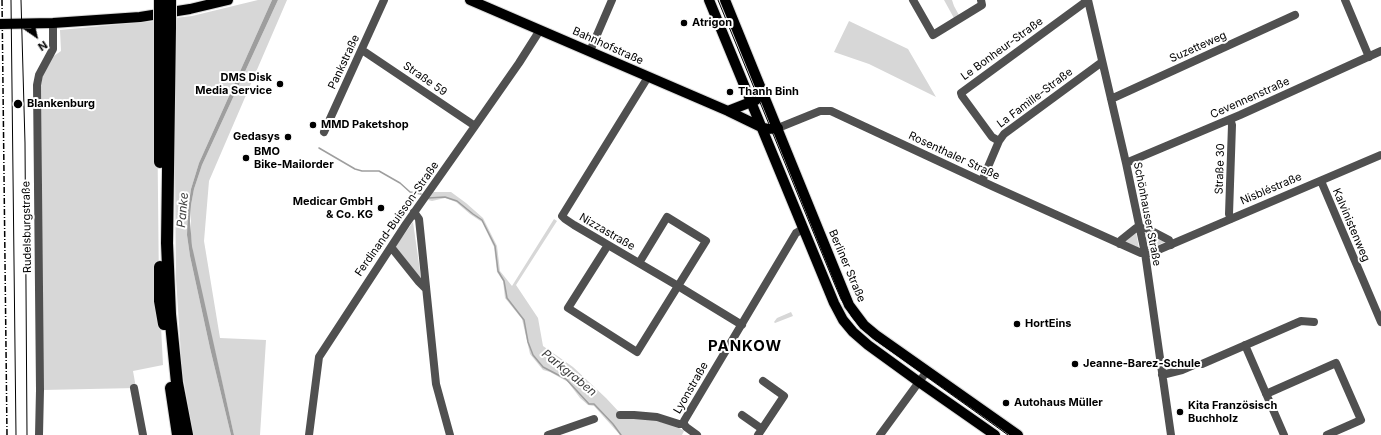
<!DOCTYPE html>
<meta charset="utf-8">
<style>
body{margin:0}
#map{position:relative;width:1381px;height:435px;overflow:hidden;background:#fff;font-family:Inter,sans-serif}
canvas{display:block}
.north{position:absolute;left:16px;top:16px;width:40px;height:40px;-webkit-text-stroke:3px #fff;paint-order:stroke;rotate:146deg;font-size:11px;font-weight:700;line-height:16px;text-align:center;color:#000}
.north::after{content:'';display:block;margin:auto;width:14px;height:18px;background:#000;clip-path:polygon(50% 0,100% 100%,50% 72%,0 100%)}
</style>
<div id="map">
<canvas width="1381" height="435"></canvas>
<div class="north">N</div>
</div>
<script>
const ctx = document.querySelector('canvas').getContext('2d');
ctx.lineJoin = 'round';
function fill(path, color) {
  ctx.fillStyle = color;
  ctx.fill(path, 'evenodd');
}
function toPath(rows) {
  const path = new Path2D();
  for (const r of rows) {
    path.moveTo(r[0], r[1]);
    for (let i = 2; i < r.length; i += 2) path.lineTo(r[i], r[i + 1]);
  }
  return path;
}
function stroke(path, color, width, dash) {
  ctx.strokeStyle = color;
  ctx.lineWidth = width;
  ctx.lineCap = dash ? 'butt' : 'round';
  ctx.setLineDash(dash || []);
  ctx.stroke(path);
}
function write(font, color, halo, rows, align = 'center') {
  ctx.font = font + ' Inter,sans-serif';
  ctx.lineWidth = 4;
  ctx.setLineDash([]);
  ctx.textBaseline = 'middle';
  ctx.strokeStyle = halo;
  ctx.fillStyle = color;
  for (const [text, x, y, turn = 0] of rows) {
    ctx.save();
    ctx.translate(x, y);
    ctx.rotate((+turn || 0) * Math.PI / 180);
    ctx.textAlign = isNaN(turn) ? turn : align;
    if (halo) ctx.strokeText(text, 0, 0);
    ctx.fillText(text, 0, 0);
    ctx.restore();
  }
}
const green = toPath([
 [258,0,272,0,199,163,191,189,188,209,187,235,190,256,210,348,231,435,193,435,182,370,176,279,174,68,175,18,192,16],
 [278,0,287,0,209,181,204,241,220,338,266,340,260,435,234,435,193,255,191,236,191,205,194,189,202,165],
 [944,0,952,0,954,6,960,17,955,20],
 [154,21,157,102,159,289,163,365,133,371,136,388,43,390,41,84,44,71,51,58,61,51,60,30],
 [849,21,908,49,936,97,869,64,834,52],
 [433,192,451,192,466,203,483,218,497,246,500,271,512,286,554,219,557,221,516,285,538,318,543,346,573,367,606,398,620,413,675,425,684,431,682,435,620,435,594,406,588,405,580,398,568,382,550,372,543,370,530,354,522,319,505,298,503,281,497,272,494,247,482,222,470,214,456,202,445,198,432,201,428,200],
 [413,222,421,278,395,247],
 [1136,232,1139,248,1125,242,1125,241],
 [1146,232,1165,241,1165,242,1149,249,1145,233],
 [791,312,793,316,775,323,774,322,777,318]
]);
const water = toPath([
 [272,0,278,0,202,165,194,189,191,205,190,221,192,246,234,435,231,435,210,348,190,256,187,235,188,209,191,189,199,163]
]);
const stream = toPath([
 [319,148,355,169,362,171,379,171,400,183,410,192,421,194],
 [428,198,445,197,457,201,473,214,482,220,495,246,498,271,504,281,507,298,524,320,528,342,533,355,543,367,566,379,589,404,594,404,613,424,621,435]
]);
const minor = toPath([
 [913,0,933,35,982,5,981,0],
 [1088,0,1126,163,1145,253,1171,435],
 [1345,0,1369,57],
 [362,50,475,126],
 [590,51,612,0],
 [648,77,562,216,565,219,574,225,678,286,742,325],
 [1111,99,1295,15],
 [1230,119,1232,125,1229,214,1231,219],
 [778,128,820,111,831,111,992,186,1141,253,1151,253,1381,155],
 [324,132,384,0],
 [999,141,992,137,962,96,961,93,1084,3,1088,2],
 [1126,163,1240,115,1381,51],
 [982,181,999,141,1004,134,1102,62],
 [1321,181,1381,322],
 [414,212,419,219,436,384,450,435],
 [1120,244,1121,240,1136,228,1146,228,1169,240,1171,245],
 [608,245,568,308,637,352,706,241,667,217,639,263],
 [391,247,419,282,426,289],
 [1245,345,1284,435],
 [1162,375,1182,370,1196,364,1202,364,1301,321,1314,322],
 [134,388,143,435],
 [1266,394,1336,363,1361,420,1327,435],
 [620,415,634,415,657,417,679,424,684,424],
 [742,415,762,429],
 [684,424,684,421,796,233,803,229],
 [684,424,686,427,697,435],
 [39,435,40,390,37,85,39,75,53,49,53,23],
 [309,435,319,357,406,224,475,126,519,63,540,30],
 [548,435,594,419],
 [758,435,784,396,763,381],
 [880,435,927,371]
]);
const major = toPath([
 [470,0,728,111,761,127,768,129,778,128],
 [709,0,834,303,843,320,853,332,868,345,919,382,995,435],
 [725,0,849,305,864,325,876,335,1018,435],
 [0,24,53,23,140,17,190,9,228,0],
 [728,111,756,100]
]);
const highway = toPath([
 [160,27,160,162],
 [170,27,167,243,170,314,177,383,187,435],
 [160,267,160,301,164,324],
 [171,388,178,435]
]);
const tram = toPath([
 [11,0,16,435],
 [21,0,25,143,27,435],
 [718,0,835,285,841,299,852,317,860,327,874,339,1008,435]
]);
const rail = toPath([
 [2,0,7,435]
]);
const highwayBridge = toPath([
 [160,0,160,27],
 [170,0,170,27]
]);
const markers = [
 [684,23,4,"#000"],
 [280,84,4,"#000"],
 [730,92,4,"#000"],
 [18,104,5,"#000"],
 [313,125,4,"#000"],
 [288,137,4,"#000"],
 [246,158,4,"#000"],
 [381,208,4,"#000"],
 [1017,324,4,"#000"],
 [1075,364,4,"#000"],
 [1006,403,4,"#000"],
 [1180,412,4,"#000"]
];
const poiNames = [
 ["Atrigon",692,23],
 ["DMS Disk",272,78,"right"],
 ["Media Service",272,91,"right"],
 ["Thanh Binh",738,92],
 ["Blankenburg",27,104],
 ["MMD Paketshop",321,125],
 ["Gedasys",280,137,"right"],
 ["BMO",254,152],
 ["Bike-Mailorder",254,165],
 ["Medicar GmbH",373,202,"right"],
 ["& Co. KG",373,215,"right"],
 ["HortEins",1025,324],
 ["Jeanne-Barez-Schule",1083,364],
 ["Autohaus Müller",1014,403],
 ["Kita Französisch",1188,406],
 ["Buchholz",1188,419]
];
const streetNames = [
 ["Bahnhofstraße",608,46,24],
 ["Suzetteweg",1198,47,-24],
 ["Le Bonheur-Straße",1002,49,-36],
 ["Pankstraße",344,62,-65],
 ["Straße 59",425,79,35],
 ["La Famille-Straße",1035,98,-37],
 ["Cevennenstraße",1250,98,-24],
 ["Rosenthaler Straße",954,156,25],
 ["Straße 30",1220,169,-88],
 ["Nisbléstraße",1271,189,-23],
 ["Schönhauser Straße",1147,214,79],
 ["Ferdinand-Buisson-Straße",397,219,-55],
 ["Kalvinistenweg",1351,225,67],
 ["Rudelsburgstraße",27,227,-91],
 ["Nizzastraße",607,232,30],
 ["Berliner Straße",847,266,67],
 ["Lyonstraße",691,388,-60]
];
const waterNames = [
 ["Panke",183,210,-85],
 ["Parkgraben",569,373,39]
];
const districtNames = [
 ["PANKOW",745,346]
];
fill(green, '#d7d7d7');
fill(water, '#9e9e9e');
stroke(stream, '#9e9e9e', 1.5);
stroke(major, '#dbdbdb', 12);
stroke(highway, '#dbdbdb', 14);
stroke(minor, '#505050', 8);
stroke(major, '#000', 10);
stroke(highway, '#000', 12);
stroke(tram, '#000', 1);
stroke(rail, '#000', 1.5, [6, 2, 1, 2]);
stroke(highwayBridge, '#dbdbdb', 14, []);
stroke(highwayBridge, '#000', 12);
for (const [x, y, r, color] of markers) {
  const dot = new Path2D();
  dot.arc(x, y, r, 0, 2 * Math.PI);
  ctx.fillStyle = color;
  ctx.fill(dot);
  stroke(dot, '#fff', 1.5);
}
write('bold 11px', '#000', '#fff', poiNames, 'left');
write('11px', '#000', '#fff', streetNames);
write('italic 12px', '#3f3f3f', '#fff', waterNames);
ctx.letterSpacing = '1px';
write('bold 15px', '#000', '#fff', districtNames);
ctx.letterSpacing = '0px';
</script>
